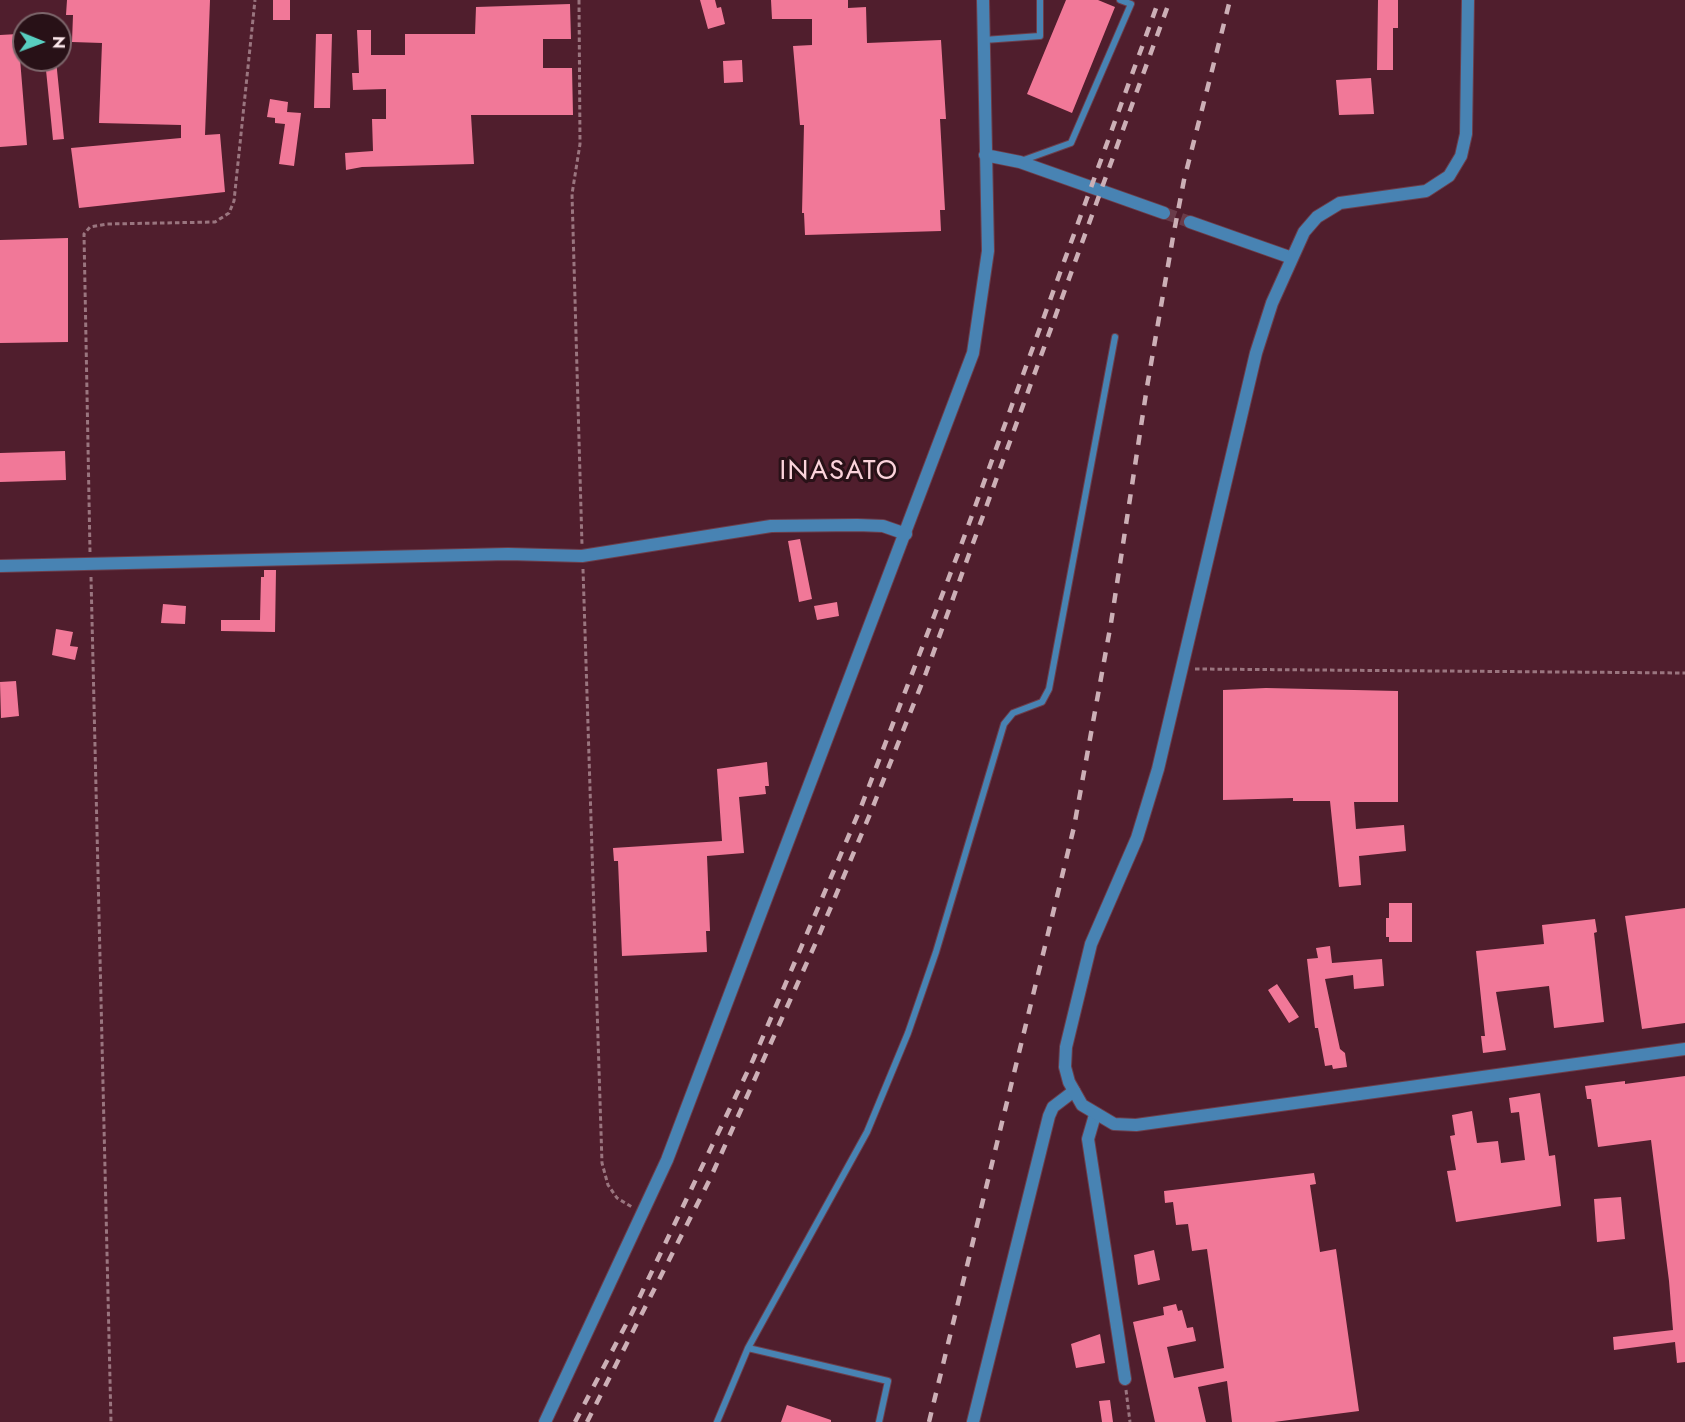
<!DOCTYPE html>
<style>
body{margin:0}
#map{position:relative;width:1685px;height:1422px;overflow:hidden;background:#501e2d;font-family:Jost,sans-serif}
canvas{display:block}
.north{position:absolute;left:12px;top:12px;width:60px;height:60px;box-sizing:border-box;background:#281117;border:2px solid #7d676c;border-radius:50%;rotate:91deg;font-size:16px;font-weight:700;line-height:24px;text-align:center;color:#fce7eb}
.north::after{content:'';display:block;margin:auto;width:21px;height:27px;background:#58cec0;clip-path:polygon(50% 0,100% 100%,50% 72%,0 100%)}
</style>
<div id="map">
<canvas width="1685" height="1422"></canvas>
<div class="north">N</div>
</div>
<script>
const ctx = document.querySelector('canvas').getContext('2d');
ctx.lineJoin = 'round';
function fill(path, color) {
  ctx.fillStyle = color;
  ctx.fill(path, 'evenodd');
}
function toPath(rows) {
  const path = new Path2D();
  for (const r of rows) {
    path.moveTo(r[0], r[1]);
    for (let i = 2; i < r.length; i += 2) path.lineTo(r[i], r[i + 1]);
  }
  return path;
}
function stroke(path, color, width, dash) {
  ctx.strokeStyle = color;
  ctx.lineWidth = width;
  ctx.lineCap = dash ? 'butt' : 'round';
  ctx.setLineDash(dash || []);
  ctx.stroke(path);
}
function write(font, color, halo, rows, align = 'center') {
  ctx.font = font + ' Jost,sans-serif';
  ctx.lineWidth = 6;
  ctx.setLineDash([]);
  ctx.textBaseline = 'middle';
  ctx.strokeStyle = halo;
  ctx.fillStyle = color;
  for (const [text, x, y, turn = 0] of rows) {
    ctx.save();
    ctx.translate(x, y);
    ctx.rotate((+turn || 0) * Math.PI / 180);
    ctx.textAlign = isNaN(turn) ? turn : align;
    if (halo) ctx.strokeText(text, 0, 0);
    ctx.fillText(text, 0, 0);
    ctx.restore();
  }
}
const building = toPath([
 [67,0,210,0,205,135,220,134,225,192,79,208,71,148,181,138,181,125,99,123,102,43,72,42,73,15,66,15],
 [273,0,290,0,290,20,273,20],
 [700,0,715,0,717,8,721,7,725,24,708,29],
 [771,0,848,0,848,8,866,7,867,43,941,40,946,119,940,119,945,210,940,210,941,231,805,235,804,213,802,213,804,125,800,125,793,46,812,45,812,19,772,19],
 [1066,0,1098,0,1115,7,1072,113,1027,94],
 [1378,0,1398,0,1398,28,1393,28,1393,70,1377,70],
 [570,4,571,39,543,39,543,68,572,68,573,115,471,115,474,164,362,167,346,170,345,153,373,151,372,119,386,119,386,89,353,90,352,73,359,73,357,30,371,30,371,55,405,55,405,34,475,34,476,7],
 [18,34,27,145,0,147,0,35],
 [316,34,332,34,330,108,314,108],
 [45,60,56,60,64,139,53,140],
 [742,60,743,82,724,83,723,61],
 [1371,78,1374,114,1339,115,1336,80],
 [270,99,288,102,287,112,301,113,294,166,279,164,285,124,275,123,275,118,267,117],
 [68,238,68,342,0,343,0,240],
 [65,451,66,480,0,482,0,453],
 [800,539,812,599,799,602,788,541],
 [264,570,276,570,275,632,221,631,221,620,260,620,261,577,264,577],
 [837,602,839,616,817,620,814,606],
 [163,604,186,606,185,624,161,623],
 [56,629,73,632,70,646,78,647,75,660,52,655],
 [16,681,19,716,1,718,0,682],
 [1266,688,1398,691,1398,802,1354,802,1356,829,1404,825,1406,851,1359,856,1361,885,1339,887,1330,801,1293,801,1293,798,1223,800,1223,690],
 [767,762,769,786,765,786,766,794,739,797,744,853,707,856,710,931,706,931,707,952,622,956,618,861,614,861,613,848,722,841,717,769],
 [1389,903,1412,903,1412,942,1389,942,1389,937,1386,937,1386,918,1389,918],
 [1685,908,1685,1023,1642,1029,1625,916],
 [1595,919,1597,932,1594,933,1604,1022,1554,1028,1549,986,1496,992,1506,1050,1483,1053,1481,1036,1485,1036,1476,951,1544,944,1542,925],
 [1330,946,1332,963,1382,959,1384,986,1354,989,1353,975,1325,979,1340,1049,1345,1053,1347,1067,1333,1069,1332,1065,1325,1066,1318,1028,1315,1028,1307,959,1318,958,1316,948],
 [1277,984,1299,1017,1289,1023,1268,990],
 [1685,1076,1685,1362,1677,1363,1675,1342,1614,1350,1613,1337,1673,1330,1669,1281,1651,1140,1598,1147,1591,1099,1587,1099,1585,1086,1625,1081,1625,1084],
 [1540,1093,1549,1156,1555,1155,1561,1206,1456,1222,1447,1171,1456,1170,1450,1136,1455,1135,1452,1115,1472,1111,1477,1143,1498,1141,1501,1163,1525,1160,1519,1112,1511,1113,1509,1098],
 [1314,1173,1316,1184,1310,1185,1320,1252,1336,1249,1359,1411,1274,1422,1232,1422,1227,1381,1198,1387,1206,1422,1155,1422,1133,1322,1164,1315,1163,1307,1176,1304,1178,1311,1182,1310,1187,1328,1193,1327,1196,1341,1167,1347,1174,1378,1224,1368,1207,1249,1192,1251,1188,1224,1176,1225,1173,1202,1165,1203,1164,1191],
 [1621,1197,1625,1239,1597,1242,1594,1199],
 [1154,1250,1160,1280,1138,1285,1134,1255],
 [1100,1334,1105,1363,1076,1368,1071,1344],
 [1110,1400,1113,1422,1102,1422,1099,1401],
 [787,1405,831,1420,831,1422,781,1422]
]);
const tertiaryTunnel = toPath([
 [1164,213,1190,222]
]);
const path = toPath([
 [579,0,580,144,572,194,582,545],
 [90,552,84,234,90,227,107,224,215,222,229,213,234,201,255,0],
 [583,569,602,1163,608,1185,617,1198,632,1207],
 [91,577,111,1422],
 [1195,669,1685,673],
 [1126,1390,1130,1422]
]);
const service = toPath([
 [984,40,1040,36,1040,0],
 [1021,161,1071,143,1131,4,1120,0],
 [748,1348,888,1381,879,1422],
 [717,1422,748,1348,867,1132,908,1033,936,952,1004,724,1013,713,1042,702,1049,689,1115,337]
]);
const minor = toPath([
 [0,566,508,554,582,556,771,526,857,525,883,526,906,534],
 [1095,1115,1088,1139,1125,1379],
 [973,1422,1049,1116,1053,1107,1074,1091]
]);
const tertiary = toPath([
 [1468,0,1466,134,1461,156,1449,176,1426,191,1340,203,1317,217,1304,232,1272,303,1256,353,1158,769,1137,838,1091,944,1066,1047,1065,1067,1069,1082,1082,1105,1114,1124,1136,1125,1685,1049],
 [985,155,1020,162,1164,213],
 [1190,222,1292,258],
 [545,1422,667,1160,973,353,988,251,983,0]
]);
const rail = toPath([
 [575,1422,632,1313,753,1060,861,807,959,551,1159,0],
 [587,1422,710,1179,817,940,870,814,926,673,1170,0],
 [929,1422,1074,827,1111,623,1147,387,1173,237,1184,180,1230,0]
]);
const quarterNames = [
 ["INASATO",839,472]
];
fill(building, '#f17898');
stroke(tertiaryTunnel, '#6a3c4a', 12, [12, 6]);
stroke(service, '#6c3e4b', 8);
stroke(minor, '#6c3e4b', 14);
stroke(tertiary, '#6c3e4b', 14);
stroke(path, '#9a757f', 3, [4.5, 3]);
stroke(service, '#4883b3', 6);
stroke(minor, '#4883b3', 12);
stroke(tertiary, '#4883b3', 12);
stroke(rail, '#ccafb6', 4.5, [10, 10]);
ctx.letterSpacing = '1.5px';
write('27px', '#fbd3db', '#281117', quarterNames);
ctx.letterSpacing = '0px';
</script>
